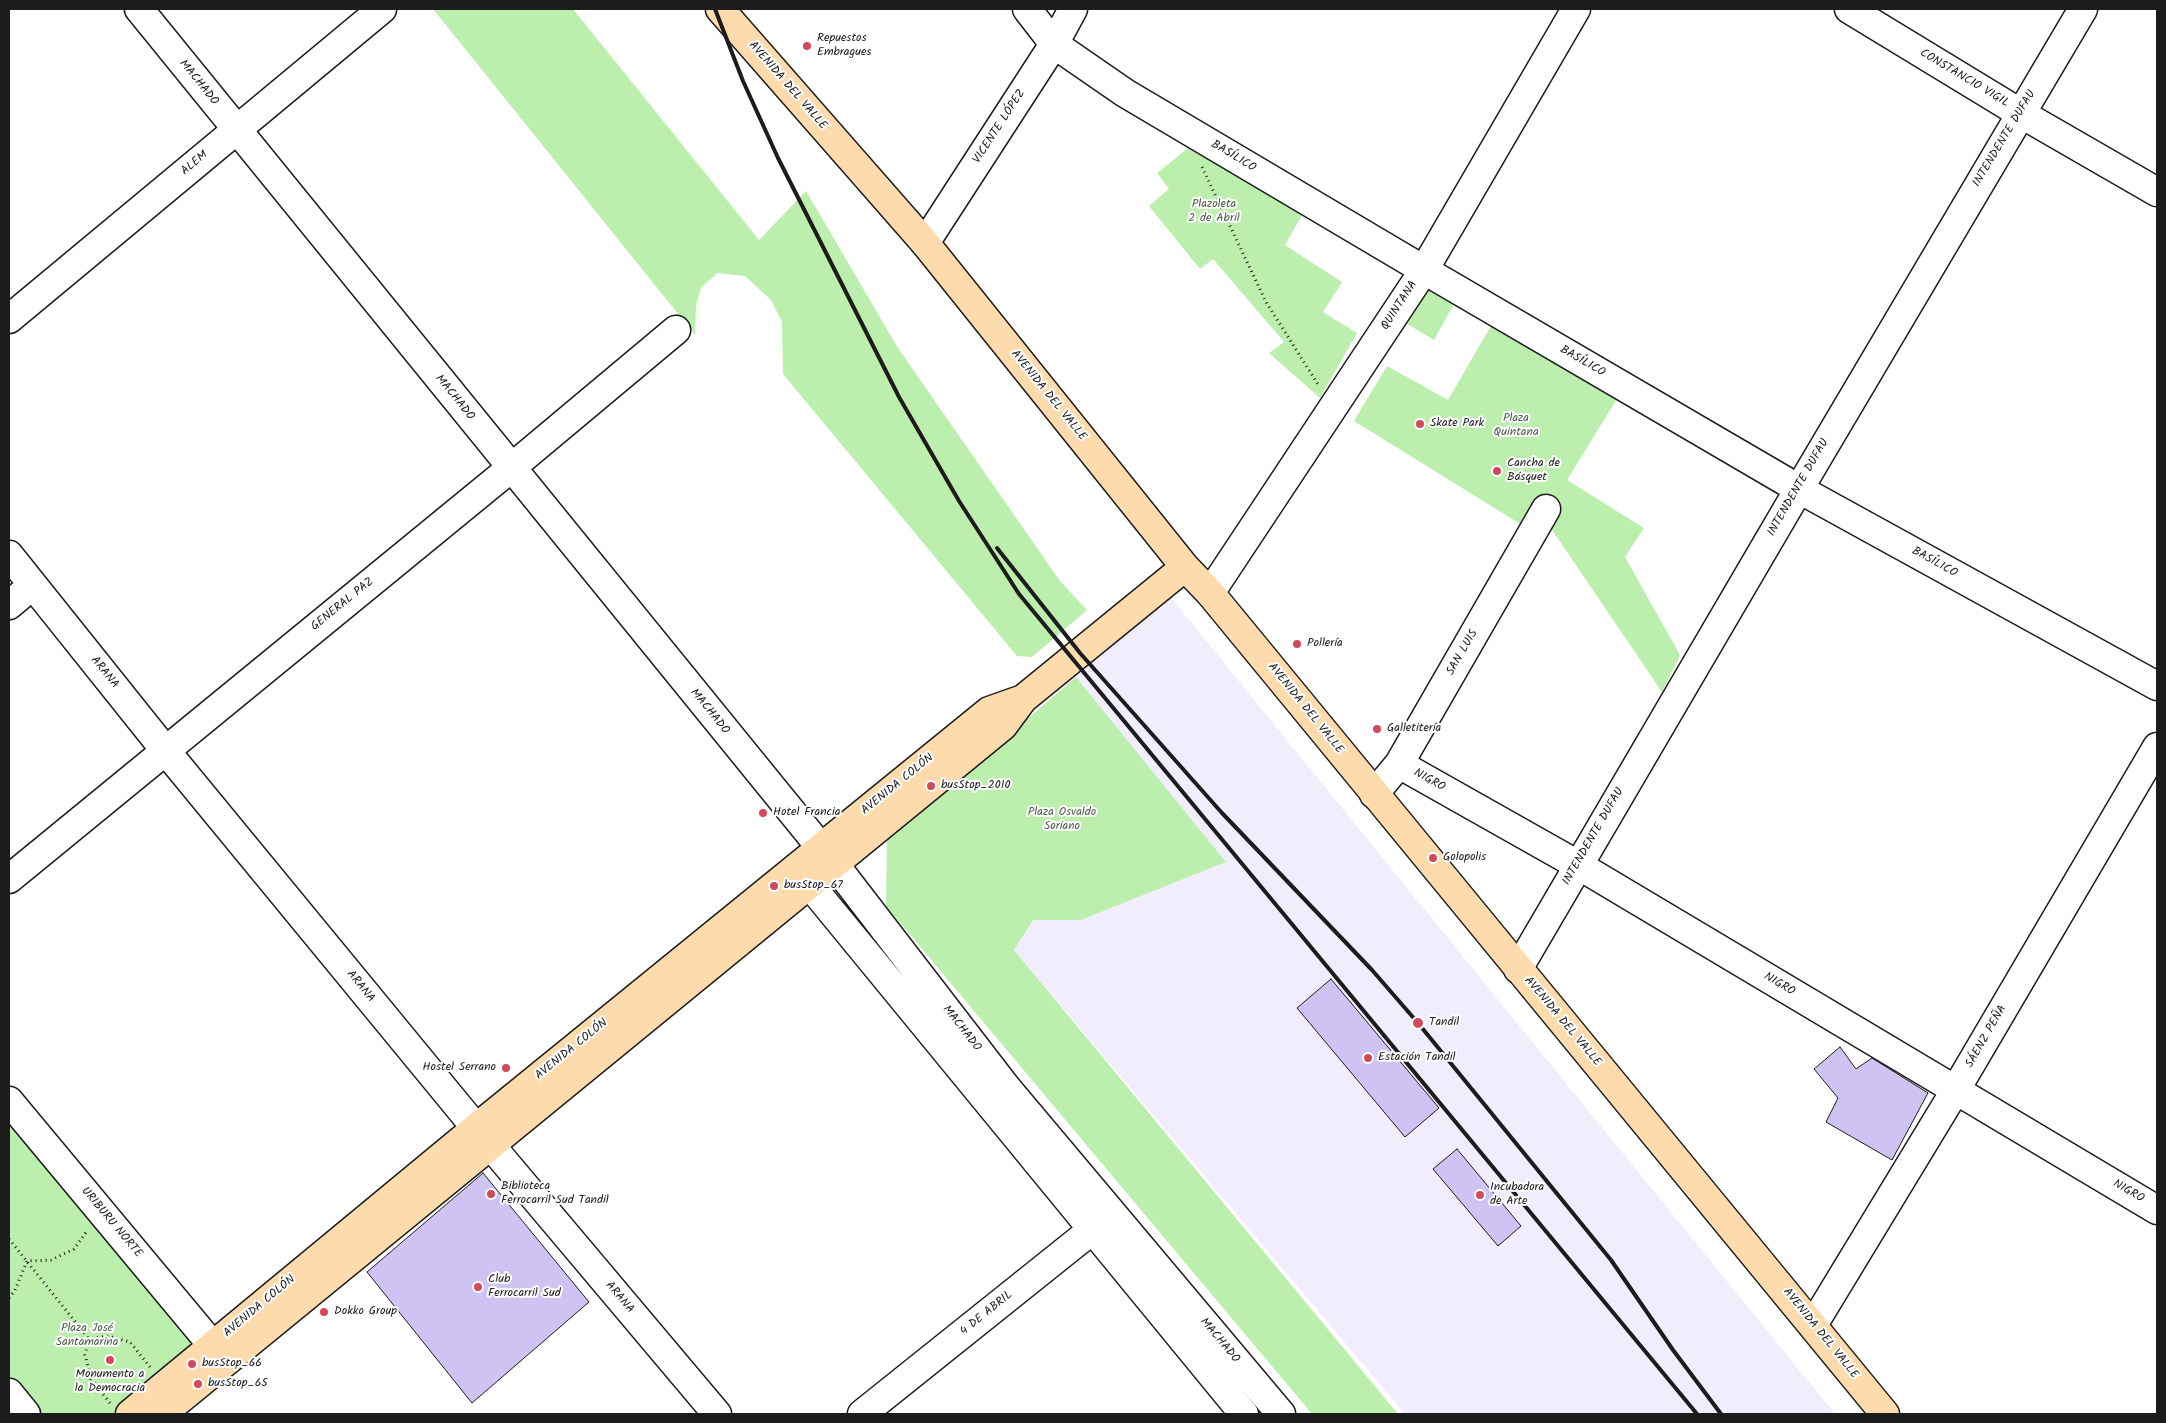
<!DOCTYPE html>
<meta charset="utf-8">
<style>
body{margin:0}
#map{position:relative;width:2166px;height:1423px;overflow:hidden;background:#fff;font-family:Kalam,sans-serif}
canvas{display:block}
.frame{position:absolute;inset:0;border:10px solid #1c1c1c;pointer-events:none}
</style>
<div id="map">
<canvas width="2166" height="1423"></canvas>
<div class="frame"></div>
</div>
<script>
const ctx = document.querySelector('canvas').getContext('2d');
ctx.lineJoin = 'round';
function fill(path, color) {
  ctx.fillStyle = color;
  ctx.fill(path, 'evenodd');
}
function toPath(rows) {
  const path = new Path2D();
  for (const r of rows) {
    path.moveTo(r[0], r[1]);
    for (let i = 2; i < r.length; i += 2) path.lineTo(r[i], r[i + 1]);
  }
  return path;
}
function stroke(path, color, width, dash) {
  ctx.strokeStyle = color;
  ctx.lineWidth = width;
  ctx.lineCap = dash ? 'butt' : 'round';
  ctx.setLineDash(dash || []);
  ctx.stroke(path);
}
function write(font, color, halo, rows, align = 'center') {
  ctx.font = font + ' Kalam,sans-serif';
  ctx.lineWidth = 4;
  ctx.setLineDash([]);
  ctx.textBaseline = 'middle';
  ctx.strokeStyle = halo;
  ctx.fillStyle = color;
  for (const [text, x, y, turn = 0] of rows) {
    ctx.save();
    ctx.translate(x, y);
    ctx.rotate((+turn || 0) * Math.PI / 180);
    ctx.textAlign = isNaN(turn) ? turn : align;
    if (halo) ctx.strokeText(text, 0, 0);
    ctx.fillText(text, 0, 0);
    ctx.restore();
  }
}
const built = toPath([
 [1168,594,1835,1414,1405,1414,1014,950,1033,920,1081,920,1226,862,1076,677]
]);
const green = toPath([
 [433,9,573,9,759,240,806,191,898,348,1060,581,1087,610,1032,657,1017,656,783,374,782,322,771,300,745,276,717,273,701,288,696,305,695,335],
 [1192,145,1305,210,1285,245,1342,282,1323,312,1357,333,1320,398,1269,353,1284,342,1213,259,1200,269,1149,206,1169,189,1157,173],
 [1425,285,1455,302,1434,340,1404,322],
 [1492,324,1617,399,1567,480,1644,528,1625,557,1680,655,1662,692,1546,521,1538,535,1354,421,1387,366,1448,400],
 [1076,677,1226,862,1081,920,1033,920,1014,950,1398,1414,1312,1414,886,906,887,840],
 [9,1122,196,1346,114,1414,38,1414,9,1378]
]);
const building = toPath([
 [1331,979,1439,1108,1405,1137,1297,1008,1331,979],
 [1840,1047,1856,1069,1872,1058,1928,1093,1892,1160,1826,1122,1838,1098,1814,1069,1840,1047],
 [1457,1149,1521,1226,1498,1246,1433,1169,1457,1149],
 [483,1173,589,1302,472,1403,367,1272,483,1173]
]);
const path = toPath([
 [1202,167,1266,302,1319,386],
 [9,1239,89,1339],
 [9,1298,15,1290,27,1261,51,1260,74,1249,87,1231],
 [110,1403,91,1379,85,1355,89,1339,108,1336,130,1342,150,1367]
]);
const minor = toPath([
 [139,9,835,865,1006,1087,1281,1414],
 [1027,9,1054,44,1125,93,1424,270,1799,489,2157,686],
 [1849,9,2020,113,2157,192],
 [925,243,1054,44,1073,9],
 [9,319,382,9],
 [9,555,165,750,476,1128,717,1414],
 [1210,593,1424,270,1576,9],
 [9,605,33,585],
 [1399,764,1578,865,2157,1210],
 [1374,794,1399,764,1546,509],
 [796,868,1244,1414],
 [9,879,511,468,676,330],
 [1518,969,1799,489,2083,9],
 [9,1101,213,1346],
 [1813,1325,1955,1091,2157,747],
 [9,1393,26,1414],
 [862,1414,1107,1218]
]);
const major = toPath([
 [720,9,925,243,1185,567,1210,593,1885,1414],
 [130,1414,476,1128,989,711,1023,699],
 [162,1414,1003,726,1023,699,1185,567]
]);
const rail = toPath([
 [715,9,743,81,778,158,899,397,959,501,1019,594,1697,1414],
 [997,548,1080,653,1222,813,1372,970,1418,1023,1611,1260,1673,1350,1721,1414]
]);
const markers = [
 [807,46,5,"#d1495b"],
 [1420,424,5,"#d1495b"],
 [1497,471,5,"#d1495b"],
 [1297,644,5,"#d1495b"],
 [1377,729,5,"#d1495b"],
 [931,786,5,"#d1495b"],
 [763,813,5,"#d1495b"],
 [1433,858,5,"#d1495b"],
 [774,886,5,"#d1495b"],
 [1418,1023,6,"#d1495b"],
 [1368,1058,5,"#d1495b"],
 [506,1068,5,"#d1495b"],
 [491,1194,5,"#d1495b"],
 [1480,1195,5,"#d1495b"],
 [478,1287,5,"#d1495b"],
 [324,1312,5,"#d1495b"],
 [110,1360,5,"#d1495b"],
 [192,1364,5,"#d1495b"],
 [198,1384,5,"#d1495b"]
];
const poiNames = [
 ["Repuestos",817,39],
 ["Embragues",817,53],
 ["Skate Park",1430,424],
 ["Cancha de",1507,464],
 ["Básquet",1507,478],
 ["Pollería",1307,644],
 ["Galletitería",1387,729],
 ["busStop_2010",941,786],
 ["Hotel Francia",773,813],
 ["Golopolis",1443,858],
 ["busStop_67",784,886],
 ["Tandil",1429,1023],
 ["Estación Tandil",1378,1058],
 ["Hostel Serrano",496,1068,"right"],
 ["Biblioteca",501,1187],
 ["Ferrocarril Sud Tandil",501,1201],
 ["Incubadora",1490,1188],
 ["de Arte",1490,1202],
 ["Club",488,1280],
 ["Ferrocarril Sud",488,1294],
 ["Dokko Group",334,1312],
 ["busStop_66",202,1364],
 ["Monumento a",110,1375,"center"],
 ["la Democracia",110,1389,"center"],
 ["busStop_65",208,1384]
];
const streetNames = [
 ["CONSTANCIO VIGIL",1964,79,31],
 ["MACHADO",198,83,51],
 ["AVENIDA DEL VALLE",787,86,49],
 ["VICENTE LÓPEZ",1000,127,-57],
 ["INTENDENTE DUFAU",2005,139,-59],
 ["BASÍLICO",1233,157,31],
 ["ALEM",195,164,-40],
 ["QUINTANA",1400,306,-57],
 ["BASÍLICO",1582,362,30],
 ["AVENIDA DEL VALLE",1048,396,51],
 ["MACHADO",454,398,51],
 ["INTENDENTE DUFAU",1799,488,-60],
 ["BASÍLICO",1934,563,29],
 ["GENERAL PAZ",343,605,-39],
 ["SAN LUIS",1463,653,-60],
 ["ARANA",104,673,51],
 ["AVENIDA DEL VALLE",1305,709,51],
 ["MACHADO",709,712,51],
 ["NIGRO",1429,781,29],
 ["AVENIDA COLÓN",898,785,-39],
 ["INTENDENTE DUFAU",1594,837,-60],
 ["NIGRO",1779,985,31],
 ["ARANA",360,987,51],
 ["AVENIDA DEL VALLE",1562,1022,50],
 ["MACHADO",961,1029,52],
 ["SÁENZ PEÑA",1987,1037,-60],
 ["AVENIDA COLÓN",572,1050,-39],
 ["NIGRO",2128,1192,30],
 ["URIBURU NORTE",111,1223,50],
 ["ARANA",619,1298,50],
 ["AVENIDA COLÓN",260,1307,-40],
 ["4 DE ABRIL",987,1314,-39],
 ["AVENIDA DEL VALLE",1820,1334,51],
 ["MACHADO",1219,1341,50]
];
const parkNames = [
 ["Plazoleta",1214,205],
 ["2 de Abril",1214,219],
 ["Plaza",1516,419],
 ["Quintana",1516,433],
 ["Plaza Osvaldo",1062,813],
 ["Soriano",1062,827],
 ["Plaza José",87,1329],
 ["Santamarina",87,1343]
];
fill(built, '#f1edfc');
fill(green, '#bceeae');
fill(building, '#cfc3f4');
stroke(building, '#1c1c1c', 1);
stroke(minor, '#1c1c1c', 31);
stroke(major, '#1c1c1c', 31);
stroke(path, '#1c1c1c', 3, [1, 4]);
stroke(minor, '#fff', 28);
stroke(major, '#fedbac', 28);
stroke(rail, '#1c1c1c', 4);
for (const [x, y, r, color] of markers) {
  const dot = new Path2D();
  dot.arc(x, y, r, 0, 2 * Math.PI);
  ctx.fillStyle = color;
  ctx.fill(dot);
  stroke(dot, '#fff', 2);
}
write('12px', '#1c1c1c', '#fff', poiNames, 'left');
write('12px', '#1c1c1c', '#fff', streetNames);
write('12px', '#4c5b48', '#fff', parkNames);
</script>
